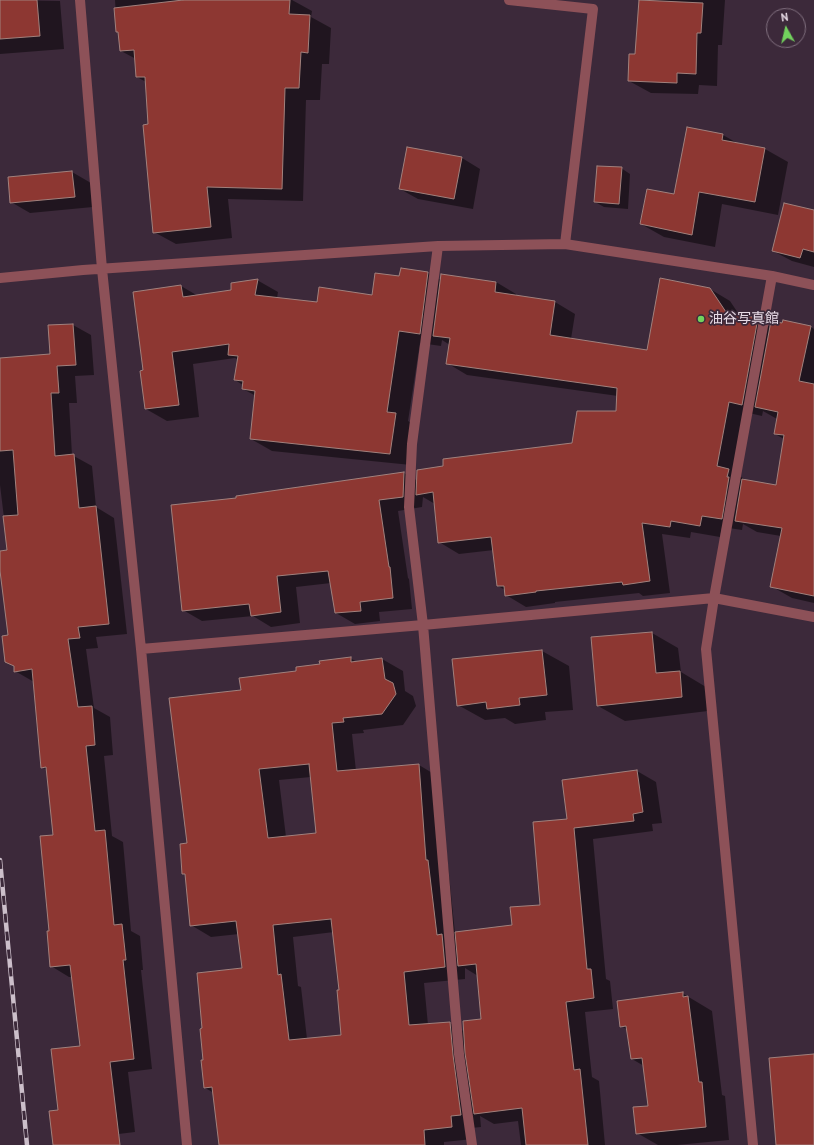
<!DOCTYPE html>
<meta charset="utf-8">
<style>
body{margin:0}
#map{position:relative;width:814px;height:1145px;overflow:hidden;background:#3c293a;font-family:"PT Sans",sans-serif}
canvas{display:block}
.north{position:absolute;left:766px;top:8px;width:40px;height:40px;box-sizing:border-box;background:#3c293a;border:1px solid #81707f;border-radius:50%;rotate:352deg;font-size:11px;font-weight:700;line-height:16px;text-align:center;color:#e8dbe6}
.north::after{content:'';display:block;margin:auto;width:14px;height:18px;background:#72d25d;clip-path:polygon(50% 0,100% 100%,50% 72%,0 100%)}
</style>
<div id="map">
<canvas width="814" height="1145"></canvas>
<div class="north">N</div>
</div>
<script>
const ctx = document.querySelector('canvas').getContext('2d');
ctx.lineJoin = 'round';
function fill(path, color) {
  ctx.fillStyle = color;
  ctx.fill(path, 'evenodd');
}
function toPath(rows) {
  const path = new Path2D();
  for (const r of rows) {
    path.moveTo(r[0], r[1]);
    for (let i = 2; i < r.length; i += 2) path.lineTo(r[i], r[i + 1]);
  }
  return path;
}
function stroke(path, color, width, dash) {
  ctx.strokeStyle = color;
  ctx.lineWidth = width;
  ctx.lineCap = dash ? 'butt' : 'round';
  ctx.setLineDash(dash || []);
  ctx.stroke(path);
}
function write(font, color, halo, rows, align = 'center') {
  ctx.font = font + ' "PT Sans","Noto Sans JP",sans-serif';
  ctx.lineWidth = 3.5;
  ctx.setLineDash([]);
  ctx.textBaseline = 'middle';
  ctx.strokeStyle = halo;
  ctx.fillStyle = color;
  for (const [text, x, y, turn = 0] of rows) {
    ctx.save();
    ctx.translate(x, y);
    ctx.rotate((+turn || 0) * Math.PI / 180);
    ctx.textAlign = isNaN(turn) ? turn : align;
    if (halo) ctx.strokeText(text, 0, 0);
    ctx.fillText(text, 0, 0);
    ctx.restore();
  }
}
const shadow = toPath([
 [0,0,60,1,64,49,0,54],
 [115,0,292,0,312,11,311,17,331,28,329,64,322,64,320,100,306,100,303,201,228,199,232,238,176,244,154,232,146,82,137,77,136,59,121,51,119,33,117,32],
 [640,0,725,0,722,45,718,45,717,86,699,85,698,94,651,93,629,81,636,55],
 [723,135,737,143,765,149,788,162,778,215,722,204,715,247,664,237,641,224,675,195],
 [462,158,480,169,473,209,418,199,400,189],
 [621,168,630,174,628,209,604,207,595,202],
 [72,172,91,183,93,207,30,213,11,202,9,178],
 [814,211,814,267,792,261,773,251],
 [428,273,441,280,496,282,516,294,516,296,555,302,575,314,571,339,647,351,710,289,730,301,740,316,757,319,770,327,811,327,814,329,814,603,792,598,771,586,781,536,757,532,743,524,742,530,722,527,720,537,691,532,690,538,662,534,670,593,643,596,639,593,555,602,555,603,526,607,506,595,505,590,498,586,494,550,459,554,439,542,435,504,423,497,422,507,398,511,408,578,409,579,412,609,379,612,380,621,355,624,336,613,331,583,296,587,300,623,271,627,253,616,202,621,183,610,237,499,404,473,418,481,573,444,617,412,618,396,467,375,447,363,450,345,442,340,441,346,420,343,408,421,417,426,411,465,272,451,251,439,256,396,243,389,243,385,235,380,239,360,235,358,193,364,199,417,167,421,146,409,144,371,181,286,198,296,232,291,257,280,278,292,277,298,317,303,372,296,400,277],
 [763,411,777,419,775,434,784,439,777,486,749,481,737,475,749,413,762,416],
 [73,325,91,335,94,375,75,376,77,403,69,403,72,455,92,466,96,507,114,518,127,634,96,637,98,648,86,649,94,708,110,717,113,755,104,756,112,836,123,842,131,931,140,936,143,970,141,970,152,1069,128,1072,135,1132,102,1136,104,1145,54,1145,59,1111,81,1047,72,977,69,977,51,966,50,932,54,836,47,770,42,767,34,682,15,671,9,636,0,562,0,552,8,551,0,485,0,359,51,355],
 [652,633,678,648,681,672,706,687,708,711,625,721,598,706],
 [542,651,569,666,573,710,545,712,546,720,515,724,505,718,485,720,458,705],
 [350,658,357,662,382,659,403,671,405,691,413,696,416,706,403,725,363,730,364,733,352,734,356,771,419,765,439,777,455,933,513,926,542,906,568,820,637,771,656,782,662,823,652,824,653,831,593,839,606,979,610,981,613,1009,585,1012,592,1077,599,1081,605,1145,521,1145,518,1121,494,1124,480,1116,481,1127,471,1128,473,1139,444,1142,444,1145,220,1145,214,1093,205,1088,202,1061,204,1061,203,1029,243,969,239,934,211,937,191,925,186,875,183,873,188,844,242,691,297,671],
 [311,777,317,834,286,837,279,780],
 [334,932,340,991,342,1035,307,1039,301,987,298,986,293,937],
 [465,968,478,976,482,1020,465,1032,450,1023,428,1025,424,983,465,979],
 [682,993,712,1011,722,1095,725,1096,729,1140,677,1145,658,1145,637,1133,649,1106,644,1066,632,1059,628,1030,621,1026]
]);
const building = toPath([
 [0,0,37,0,40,36,0,39,0,0],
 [183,0,290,0,289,14,310,15,308,53,301,52,299,88,285,88,282,189,207,187,211,227,153,233,143,125,148,124,145,77,136,77,134,50,120,51,118,32,116,32,114,8,183,0],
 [639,0,703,3,701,33,697,33,696,74,677,73,677,83,628,81,629,54,635,54,639,0],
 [687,127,723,134,722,140,765,148,755,202,699,192,692,235,640,224,647,189,674,194,687,127],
 [407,147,462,157,454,199,399,189,407,147],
 [597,166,622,167,619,204,594,202,597,166],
 [72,171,75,197,10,203,8,177,72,171],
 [784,203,814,210,814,252,803,249,800,258,772,251,784,203],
 [401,268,428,272,420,334,399,331,387,412,396,413,390,454,250,439,255,391,242,389,243,381,234,380,238,356,228,355,229,344,172,352,179,405,145,409,140,371,143,370,133,292,181,285,183,297,231,290,231,283,258,279,255,295,317,302,319,287,372,295,375,273,399,276,401,268],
 [441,274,496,282,495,292,555,301,550,335,647,350,660,278,710,288,726,312,758,318,742,405,729,402,717,466,729,469,727,477,729,477,722,519,702,516,700,526,671,521,670,527,642,523,650,581,623,585,622,582,536,591,536,592,505,596,504,586,497,586,491,537,438,543,433,492,416,495,417,470,443,466,443,459,572,443,577,411,616,411,617,388,446,364,450,338,433,336,441,274],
 [783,320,811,326,799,381,814,384,814,596,770,587,782,528,735,521,742,479,776,485,784,435,774,434,778,412,755,407,771,321,782,323,783,320],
 [73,324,76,365,57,366,59,393,51,393,55,456,74,454,79,508,96,506,109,624,78,627,80,638,68,639,78,707,92,706,95,745,86,746,95,831,105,830,114,925,122,924,126,960,123,960,134,1059,110,1062,120,1145,53,1145,49,1111,58,1110,51,1049,80,1046,70,965,50,967,47,931,49,931,40,836,53,835,46,767,41,768,32,669,14,672,14,666,5,662,2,636,8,635,0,571,0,551,7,550,3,516,18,515,13,450,0,451,0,358,50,354,48,325,73,324],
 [404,472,403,497,379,500,389,567,390,567,393,598,360,602,361,611,335,613,328,571,277,576,281,612,251,616,249,604,182,611,171,505,236,498,236,496,404,472],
 [652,632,656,673,680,671,682,697,597,706,591,637,652,632],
 [542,650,547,695,519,698,520,705,487,709,486,702,457,706,452,659,542,650],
 [351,657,351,662,382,658,385,679,393,683,396,694,382,714,343,718,344,722,332,723,337,771,419,764,426,860,428,860,437,935,442,934,445,967,404,972,409,1025,450,1022,453,1055,461,1115,451,1116,452,1127,424,1130,425,1145,219,1145,212,1087,204,1088,201,1060,203,1060,200,1029,202,1028,197,973,242,968,236,921,190,926,185,874,182,874,180,844,187,843,169,698,241,690,239,678,296,671,296,667,320,664,319,661,351,657],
 [309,764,316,833,268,838,259,769,309,764],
 [331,919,339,990,337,990,341,1035,289,1040,281,974,278,975,273,925,331,919],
 [637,770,643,812,633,814,634,821,574,828,587,969,591,969,594,998,566,1002,574,1070,580,1069,588,1145,526,1145,522,1108,474,1114,465,1053,463,1021,481,1019,476,964,458,966,455,932,512,925,510,907,540,905,533,822,567,819,562,780,637,770],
 [683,992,683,997,688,996,699,1082,702,1082,706,1127,636,1134,633,1107,648,1106,642,1058,631,1059,626,1026,620,1027,617,1001,683,992],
 [814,1054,814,1145,776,1145,769,1058,814,1054]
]);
const minor = toPath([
 [80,0,102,269,141,649,187,1145],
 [509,0,593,9,565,244],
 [438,246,412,444,409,507,423,625,459,1054,472,1145],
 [0,278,83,270,438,246,565,244,772,276,814,285],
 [141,649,423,625,714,598,814,617],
 [753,1145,706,649,714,598,772,276]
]);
const rail = toPath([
 [0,860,27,1145]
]);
const markers = [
 [701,319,4,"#72d25d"]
];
const poiNames = [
 ["油谷写真館",709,319]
];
fill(shadow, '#0007');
fill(building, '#8d3732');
stroke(building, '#a1817d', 1);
stroke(minor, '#8d5158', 10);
stroke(rail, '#ccbfca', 4.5);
stroke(rail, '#3c293a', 3, [9]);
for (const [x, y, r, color] of markers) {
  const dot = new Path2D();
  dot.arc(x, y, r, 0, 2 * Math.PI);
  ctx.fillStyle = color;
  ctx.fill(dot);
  stroke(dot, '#3c293a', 1.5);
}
write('14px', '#e8dbe6', '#3c293a', poiNames, 'left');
</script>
